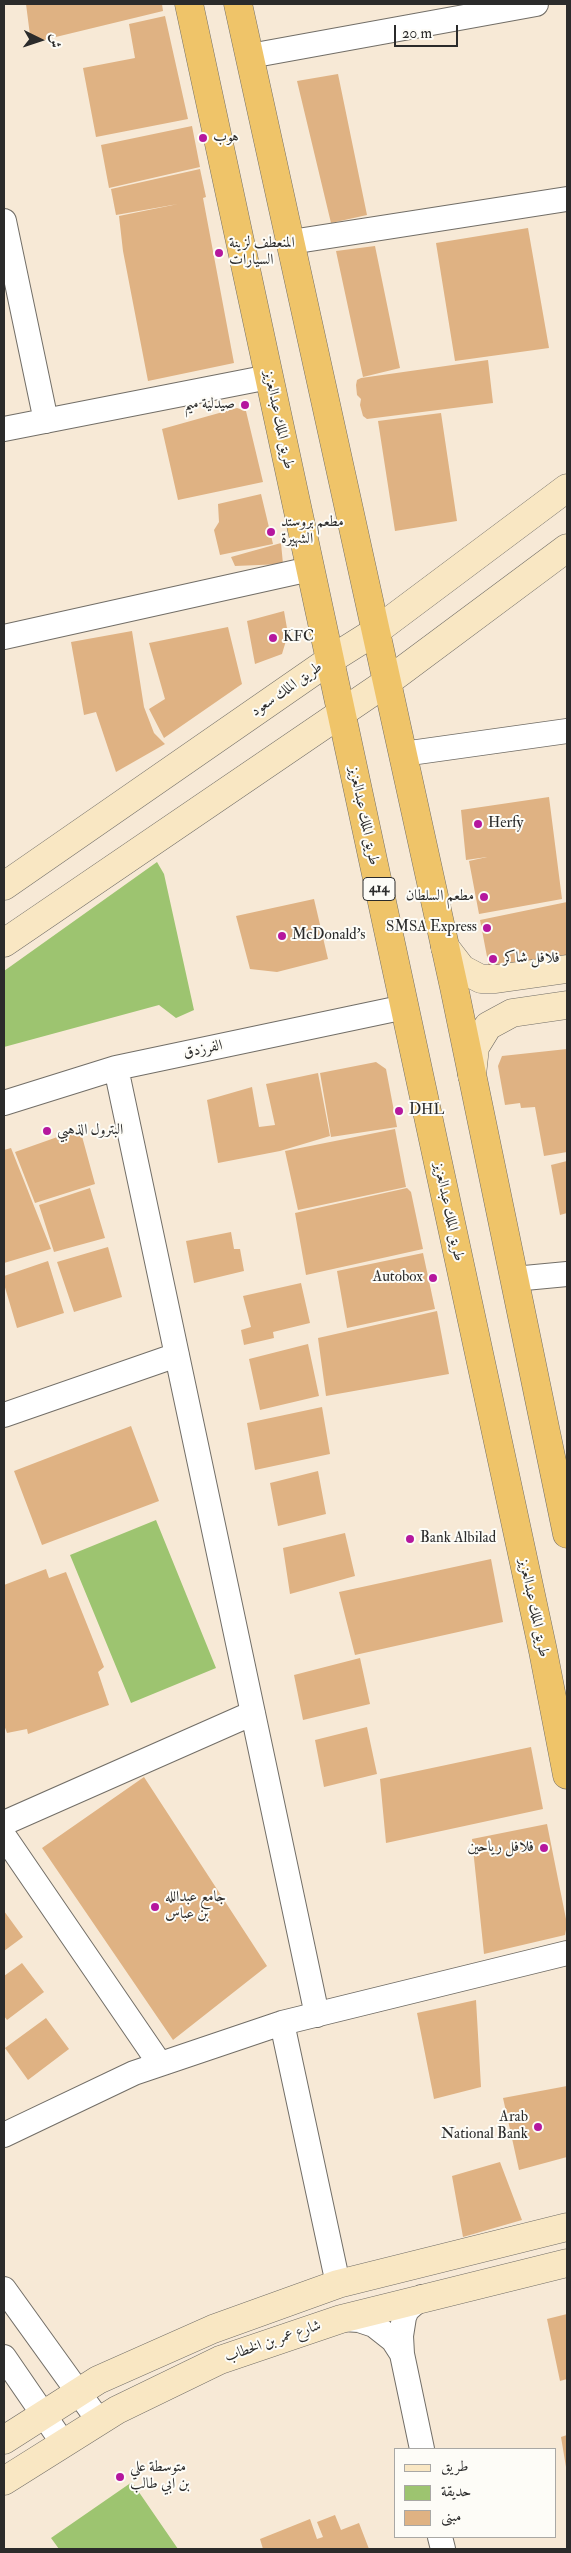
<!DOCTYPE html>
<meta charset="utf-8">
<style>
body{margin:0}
#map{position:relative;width:571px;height:2553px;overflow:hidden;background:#f7e9d6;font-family:"IM FELL Double Pica",Amiri,serif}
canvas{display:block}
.frame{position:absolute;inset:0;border:5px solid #2b2b2b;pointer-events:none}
.legend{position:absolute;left:394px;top:2448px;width:162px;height:90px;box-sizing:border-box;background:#fdfcf7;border:1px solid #a9a8a5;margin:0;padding:6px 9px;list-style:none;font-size:15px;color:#2b2b2b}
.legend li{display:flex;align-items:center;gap:10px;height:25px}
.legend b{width:25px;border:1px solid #a9a8a5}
.north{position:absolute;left:15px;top:15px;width:50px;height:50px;-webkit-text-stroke:4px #fdfcf7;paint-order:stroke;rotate:94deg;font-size:14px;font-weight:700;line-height:20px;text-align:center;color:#2b2b2b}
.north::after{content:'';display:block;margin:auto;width:18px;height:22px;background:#2b2b2b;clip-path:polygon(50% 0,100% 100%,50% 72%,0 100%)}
.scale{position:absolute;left:394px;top:25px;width:64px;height:22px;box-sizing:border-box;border:2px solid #2b2b2b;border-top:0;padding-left:6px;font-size:15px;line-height:18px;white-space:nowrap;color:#2b2b2b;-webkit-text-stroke:4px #fdfcf7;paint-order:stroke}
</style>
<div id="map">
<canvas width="571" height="2553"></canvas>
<div class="frame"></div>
<ul class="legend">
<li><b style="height:6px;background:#f9e7c3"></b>طريق</li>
<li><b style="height:14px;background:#9dc470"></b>حديقة</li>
<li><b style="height:14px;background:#dfb283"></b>مبنى</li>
</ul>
<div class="north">ش</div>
<div class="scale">20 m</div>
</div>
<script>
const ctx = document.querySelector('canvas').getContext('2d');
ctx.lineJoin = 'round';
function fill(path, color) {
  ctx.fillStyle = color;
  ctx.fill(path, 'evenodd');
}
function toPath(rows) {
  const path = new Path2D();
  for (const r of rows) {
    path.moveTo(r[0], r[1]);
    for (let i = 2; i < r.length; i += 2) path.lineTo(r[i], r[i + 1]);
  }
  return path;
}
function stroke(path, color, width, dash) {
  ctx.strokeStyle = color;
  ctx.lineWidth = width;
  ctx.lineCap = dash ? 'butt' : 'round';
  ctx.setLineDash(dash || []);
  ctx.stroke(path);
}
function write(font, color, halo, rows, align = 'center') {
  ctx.font = font + ' "IM FELL Double Pica",Amiri,serif';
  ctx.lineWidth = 4;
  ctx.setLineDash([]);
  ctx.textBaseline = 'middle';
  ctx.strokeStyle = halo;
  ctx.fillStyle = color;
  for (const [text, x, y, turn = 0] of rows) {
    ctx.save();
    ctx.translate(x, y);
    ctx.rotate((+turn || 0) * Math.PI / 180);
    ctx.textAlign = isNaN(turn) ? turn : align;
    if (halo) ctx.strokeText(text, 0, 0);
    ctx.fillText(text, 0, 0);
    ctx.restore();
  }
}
const green = toPath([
 [157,862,164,874,194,1010,176,1018,159,1005,4,1047,4,971],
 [156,1520,216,1668,131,1703,70,1555],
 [132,2482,178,2549,59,2549,51,2538]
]);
const building = toPath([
 [26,4,162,4,163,11,31,43],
 [165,16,188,119,96,137,83,68,135,58,129,24],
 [338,74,367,215,331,223,297,81],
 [192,126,200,167,109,188,101,145],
 [200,169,206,197,203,198,234,363,148,381,123,251,119,216,178,204,116,215,111,189],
 [528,228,549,348,455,361,436,243],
 [375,246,400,368,363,377,336,251],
 [488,360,493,403,367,419,363,416,360,405,361,399,357,395,356,385,357,380,361,378],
 [237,408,246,411,263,482,178,500,162,429],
 [441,413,457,521,395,531,378,421],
 [261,494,273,544,220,555,214,530,219,522,218,504],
 [281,543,283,564,235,566,231,557],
 [284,611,288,634,282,654,255,664,247,621],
 [228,627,242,684,164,738,149,709,165,699,149,643],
 [132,631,144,707,154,733,165,744,116,772,96,712,84,715,71,642],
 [549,797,562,899,479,914,469,861,487,857,466,860,461,810],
 [314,899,328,959,277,972,250,969,236,916],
 [567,902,567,958,489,967,480,920],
 [567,1049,567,1152,544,1156,535,1107,521,1108,520,1103,505,1105,498,1066,502,1056],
 [376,1062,386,1069,397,1127,331,1137,320,1073],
 [318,1073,330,1136,280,1151,218,1163,207,1100,252,1087,259,1127,275,1125,266,1084],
 [80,1129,95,1184,35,1203,15,1152],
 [395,1129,406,1187,298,1210,285,1151],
 [11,1148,51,1249,4,1263,4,1150],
 [567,1161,567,1213,560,1215,551,1165],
 [90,1188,105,1238,54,1252,39,1205],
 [407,1188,411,1192,423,1249,306,1275,295,1213],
 [231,1232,234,1249,240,1249,244,1271,194,1283,186,1241],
 [108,1247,122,1297,74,1312,57,1262],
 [423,1253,435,1309,347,1328,337,1271],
 [48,1261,64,1313,17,1328,4,1284,4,1276],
 [301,1283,310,1323,273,1332,274,1338,244,1345,241,1330,251,1327,243,1296],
 [437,1311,449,1374,326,1396,318,1338],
 [308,1344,319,1396,260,1410,249,1359],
 [322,1407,330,1454,255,1470,247,1423],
 [131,1426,159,1501,42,1545,14,1471],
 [318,1471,326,1514,278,1526,270,1483],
 [345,1533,355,1576,290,1594,283,1548],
 [491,1559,503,1622,355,1655,339,1592],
 [46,1569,49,1578,66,1572,104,1667,98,1672,109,1705,28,1734,27,1729,7,1733,4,1725,4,1585],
 [360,1658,370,1704,303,1720,294,1675],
 [367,1727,377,1774,324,1787,315,1740],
 [531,1747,543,1809,386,1843,380,1779],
 [144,1777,267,1966,173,2040,42,1848],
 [547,1824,567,1924,565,1935,484,1954,472,1839],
 [4,1911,23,1937,4,1951],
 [22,1963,44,1992,7,2020,4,2016,4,1976],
 [476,2000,481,2087,434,2099,417,2013],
 [46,2018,69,2049,28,2080,5,2048],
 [567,2086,567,2157,519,2170,503,2098],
 [500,2162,522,2220,463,2237,452,2176],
 [567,2314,567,2379,560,2381,547,2319],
 [567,2435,567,2467,566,2467,561,2437],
 [335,2515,341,2530,359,2523,369,2549,263,2549,260,2539,310,2519,317,2539,323,2537,317,2522]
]);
const street = toPath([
 [250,56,536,4],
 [4,221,46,421],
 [291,242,567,199],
 [4,429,269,377],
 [4,637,310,569],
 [403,754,567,731],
 [116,1068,317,2015],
 [4,1103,116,1068,405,1007],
 [514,1279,567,1274],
 [4,1415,177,1355],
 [4,1823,253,1713],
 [4,1836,160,2064],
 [282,2023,338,2284],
 [4,2135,134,2073,282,2023,567,1953],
 [4,2289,99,2421],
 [343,2319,359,2320,374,2325,393,2340,402,2354,401,2336,404,2317,407,2310,422,2297],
 [402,2354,422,2449],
 [4,2357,63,2443],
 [440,2537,443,2549]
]);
const secondary = toPath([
 [4,886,330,660,376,631,567,488],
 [4,943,387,682,567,548],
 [445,947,462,969,481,979,496,979,567,969],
 [472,1075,475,1047,488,1026,512,1013,567,1005],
 [4,2440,98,2380,213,2329,338,2284,567,2227],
 [4,2481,117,2410,220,2360,341,2319,567,2263]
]);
const highway = toPath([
 [189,4,543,1651,567,1775],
 [238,4,454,987,567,1534]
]);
const markers = [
 [203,138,5,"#b5179e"],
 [219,253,5,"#b5179e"],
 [245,405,5,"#b5179e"],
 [271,532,5,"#b5179e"],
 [273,638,5,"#b5179e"],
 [478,824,5,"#b5179e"],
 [484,897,5,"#b5179e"],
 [487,928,5,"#b5179e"],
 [282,936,5,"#b5179e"],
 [493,959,5,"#b5179e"],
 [399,1111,5,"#b5179e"],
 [47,1131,5,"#b5179e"],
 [433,1278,5,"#b5179e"],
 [410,1539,5,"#b5179e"],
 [544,1848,5,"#b5179e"],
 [155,1907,5,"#b5179e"],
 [538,2127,5,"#b5179e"],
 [120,2477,5,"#b5179e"]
];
const shields = [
 [379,889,32]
];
const shieldNames = [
 ["414",379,889]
];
const poiNames = [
 ["هوب",213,138],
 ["المنعطف لزينة",229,244],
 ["السيارات",229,261],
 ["صيدلية ميم",235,405,"right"],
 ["مطعم بروستد",281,523],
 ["الشهيرة",281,540],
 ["KFC",283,638],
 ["Herfy",488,824],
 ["مطعم السلطان",474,897,"right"],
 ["SMSA Express",477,928,"right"],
 ["McDonald's",292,936],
 ["فلافل شاكر",503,959],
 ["DHL",409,1111],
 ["البترول الذهبي",57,1131],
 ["Autobox",423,1278,"right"],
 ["Bank Albilad",420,1539],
 ["فلافل رياحين",534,1848,"right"],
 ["جامع عبدالله",165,1898],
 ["بن عباس",165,1915],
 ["Arab",528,2118,"right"],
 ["National Bank",528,2135,"right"],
 ["متوسطة علي",130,2468],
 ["بن ابي طالب",130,2485]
];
const streetNames = [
 ["طريق الملك عبدالعزيز",278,420,78],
 ["طريق الملك سعود",287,690,-35],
 ["طريق الملك عبدالعزيز",363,816,78],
 ["الفرزدق",203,1050,-12],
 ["طريق الملك عبدالعزيز",448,1212,78],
 ["طريق الملك عبدالعزيز",533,1608,78],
 ["شارع عمر بن الخطاب",273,2342,-19]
];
fill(green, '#9dc470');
fill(building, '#dfb283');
stroke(street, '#726e67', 26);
stroke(secondary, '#726e67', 29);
stroke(highway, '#726e67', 29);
stroke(street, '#fff', 24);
stroke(secondary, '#f9e7c3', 28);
stroke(highway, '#efc469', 28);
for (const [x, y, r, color] of markers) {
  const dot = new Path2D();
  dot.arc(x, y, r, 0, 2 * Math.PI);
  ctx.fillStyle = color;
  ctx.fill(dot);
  stroke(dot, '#fdfcf7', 2);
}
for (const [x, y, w] of shields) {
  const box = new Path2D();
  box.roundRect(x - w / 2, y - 11.5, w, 23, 4);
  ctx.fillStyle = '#fdfcf7';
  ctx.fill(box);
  stroke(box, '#2b2b2b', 1);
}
write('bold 14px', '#2b2b2b', null, shieldNames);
write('15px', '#2b2b2b', '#fdfcf7', poiNames, 'left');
write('15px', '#2b2b2b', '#fdfcf7', streetNames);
</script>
